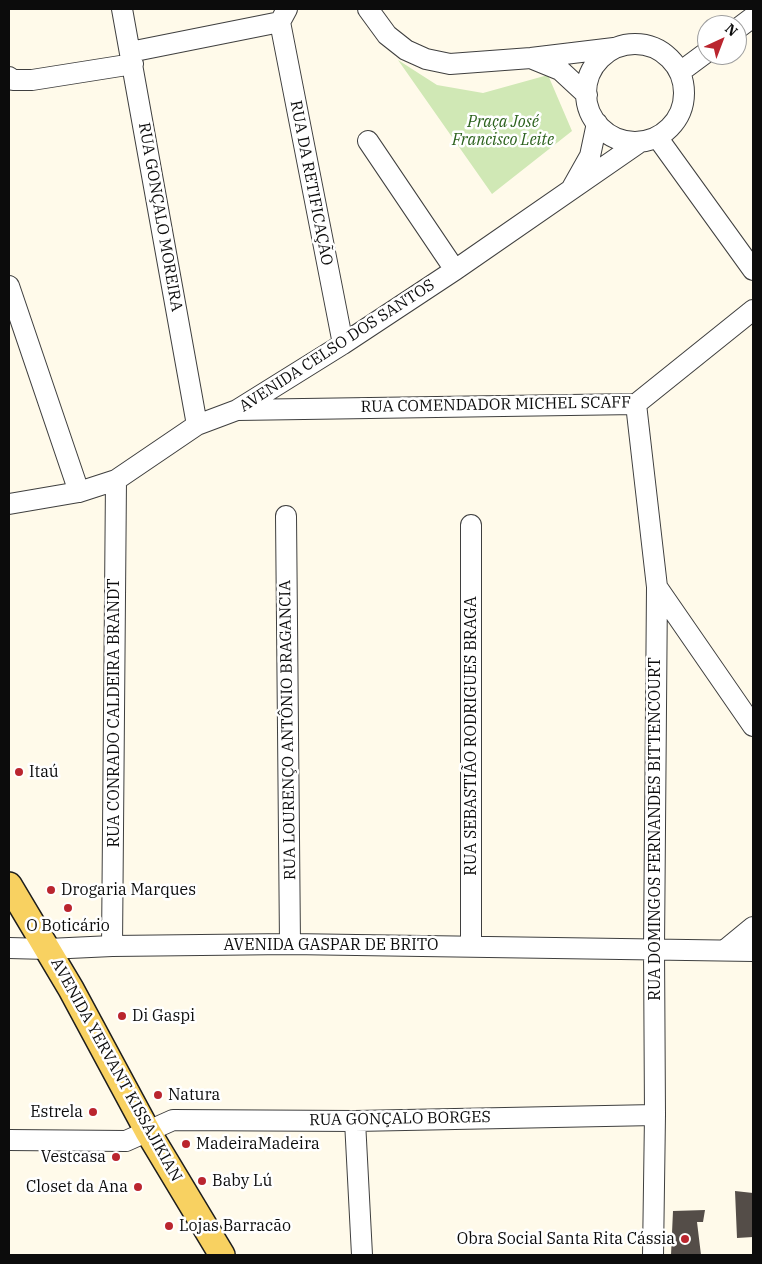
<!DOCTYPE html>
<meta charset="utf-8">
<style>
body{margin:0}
#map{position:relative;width:762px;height:1264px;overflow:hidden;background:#fffaea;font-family:"IBM Plex Serif",serif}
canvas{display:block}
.frame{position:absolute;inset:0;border:10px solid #0c0c0c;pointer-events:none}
.north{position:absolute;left:697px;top:15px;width:50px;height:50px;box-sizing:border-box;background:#fff;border:1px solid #9e9e9e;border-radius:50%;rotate:43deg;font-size:14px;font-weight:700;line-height:20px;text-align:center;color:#0c0c0c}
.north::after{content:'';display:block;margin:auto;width:18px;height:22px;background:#ba252e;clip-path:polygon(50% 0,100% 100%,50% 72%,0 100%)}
</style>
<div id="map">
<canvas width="762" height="1264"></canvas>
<div class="frame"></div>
<div class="north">N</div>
</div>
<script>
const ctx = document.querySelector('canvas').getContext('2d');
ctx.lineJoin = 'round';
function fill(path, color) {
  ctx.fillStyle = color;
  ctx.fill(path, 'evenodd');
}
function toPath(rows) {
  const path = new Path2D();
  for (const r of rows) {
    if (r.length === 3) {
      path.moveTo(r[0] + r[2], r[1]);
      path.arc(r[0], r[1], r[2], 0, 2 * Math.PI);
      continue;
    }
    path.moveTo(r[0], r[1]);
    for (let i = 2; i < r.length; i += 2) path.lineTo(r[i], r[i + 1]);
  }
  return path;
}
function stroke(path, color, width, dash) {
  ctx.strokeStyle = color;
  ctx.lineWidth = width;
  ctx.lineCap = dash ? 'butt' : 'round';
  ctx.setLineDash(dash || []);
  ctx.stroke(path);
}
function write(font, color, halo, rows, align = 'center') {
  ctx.font = font + ' "IBM Plex Serif",serif';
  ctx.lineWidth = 5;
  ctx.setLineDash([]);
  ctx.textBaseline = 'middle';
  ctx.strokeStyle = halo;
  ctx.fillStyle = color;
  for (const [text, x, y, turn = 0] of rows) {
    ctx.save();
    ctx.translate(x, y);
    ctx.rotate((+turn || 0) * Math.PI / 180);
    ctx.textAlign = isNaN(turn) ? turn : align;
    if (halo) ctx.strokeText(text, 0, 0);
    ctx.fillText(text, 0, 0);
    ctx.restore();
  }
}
const green = toPath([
 [398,60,437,85,483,93,548,75,572,131,492,194]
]);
const building = toPath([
 [735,1191,753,1193,753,1237,737,1238],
 [705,1210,703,1222,697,1222,701,1255,671,1255,673,1211]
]);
const minor = toPath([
 [122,9,197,425],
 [368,9,387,35,406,50,426,59,450,64,531,58,614,48],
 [280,22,343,344],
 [737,29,753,17],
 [635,93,49],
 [130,52,280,22,287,9],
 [533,59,560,70,587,95],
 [680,72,707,52],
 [9,77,13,80,32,80,133,64],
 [657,137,753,270],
 [368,141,455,270],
 [572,188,590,156,597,123],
 [9,286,79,492],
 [636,404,657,587,654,948,655,1115,653,1255],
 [237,410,636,404,753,310],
 [9,504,79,492,116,480,197,425,237,410,343,344,455,270,640,142],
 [286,516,290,944],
 [657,587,753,726],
 [112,946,116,480],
 [471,946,471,525],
 [9,948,48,949,112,946,290,944,753,951],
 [725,950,753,927],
 [355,1121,362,1255],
 [9,1140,126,1141,173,1120,355,1121,655,1115]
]);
const major = toPath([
 [9,885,71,989,148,1132,222,1255]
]);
const markers = [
 [19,772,5,"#ba252e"],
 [51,890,5,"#ba252e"],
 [68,908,5,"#ba252e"],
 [122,1016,5,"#ba252e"],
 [158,1095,5,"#ba252e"],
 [93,1112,5,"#ba252e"],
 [186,1144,5,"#ba252e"],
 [116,1157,5,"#ba252e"],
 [202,1181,5,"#ba252e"],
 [138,1187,5,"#ba252e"],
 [169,1226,5,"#ba252e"],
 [685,1239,5,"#ba252e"]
];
const parkNames = [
 ["Praça José",503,122],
 ["Francisco Leite",503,140]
];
const streetNames = [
 ["RUA DA RETIFICAÇÃO",311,183,79],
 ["RUA GONÇALO MOREIRA",160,217,80],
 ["AVENIDA CELSO DOS SANTOS",337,346,-33],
 ["RUA COMENDADOR MICHEL SCAFF",496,405,-1],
 ["RUA CONRADO CALDEIRA BRANDT",114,713,-90],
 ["RUA LOURENÇO ANTÔNIO BRAGANCIA",288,730,-91],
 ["RUA SEBASTIÃO RODRIGUES BRAGA",471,736,-90],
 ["RUA DOMINGOS FERNANDES BITTENCOURT",655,829,-90],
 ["AVENIDA GASPAR DE BRITO",331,945],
 ["AVENIDA YERVANT KISSAJIKIAN",116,1070,61],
 ["RUA GONÇALO BORGES",400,1119,-1]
];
const poiNames = [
 ["Itaú",29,772],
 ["Drogaria Marques",61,890],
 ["O Boticário",68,926,"center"],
 ["Di Gaspi",132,1016],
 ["Natura",168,1095],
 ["Estrela",83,1112,"right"],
 ["MadeiraMadeira",196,1144],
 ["Vestcasa",106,1157,"right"],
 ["Baby Lú",212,1181],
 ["Closet da Ana",128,1187,"right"],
 ["Lojas Barracão",179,1226],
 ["Obra Social Santa Rita Cássia",675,1239,"right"]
];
fill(green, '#d0e8b5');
fill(building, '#544d48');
stroke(minor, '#3f3f3f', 22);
stroke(major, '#1d1d1d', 28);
stroke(minor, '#fff', 20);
stroke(major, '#f8d161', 25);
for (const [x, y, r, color] of markers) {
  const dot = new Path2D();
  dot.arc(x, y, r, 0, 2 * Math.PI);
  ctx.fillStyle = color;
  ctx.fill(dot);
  stroke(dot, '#fff', 2);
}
write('italic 16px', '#2c621d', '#fff', parkNames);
write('16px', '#0c0c0c', '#fff', streetNames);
write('16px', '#0c0c0c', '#fff', poiNames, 'left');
</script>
